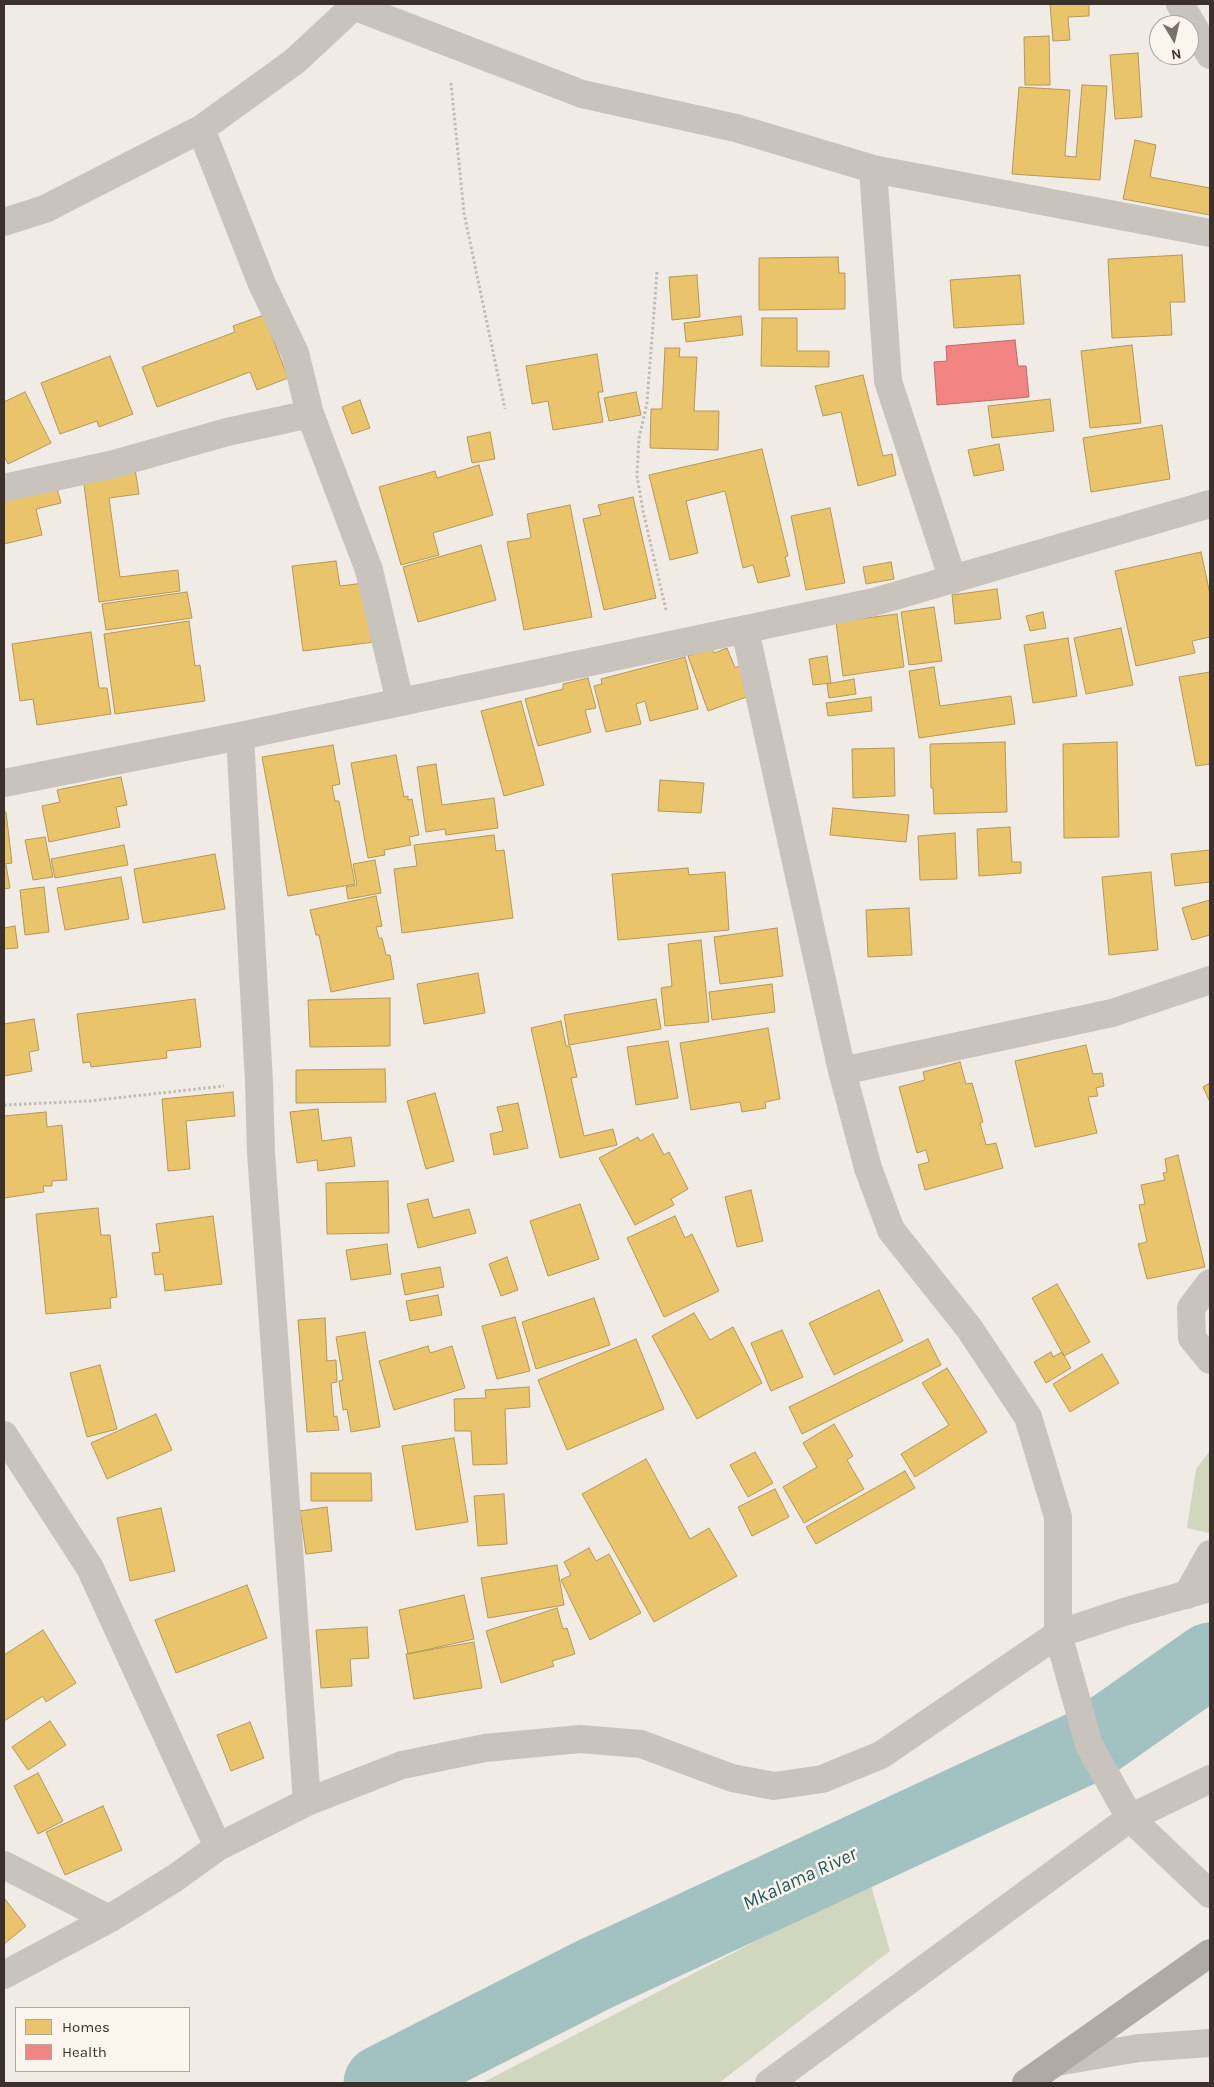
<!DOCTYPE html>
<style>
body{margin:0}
#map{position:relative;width:1214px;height:2087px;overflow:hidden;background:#f0ebe5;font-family:Karla,sans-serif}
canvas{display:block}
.frame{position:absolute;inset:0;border:5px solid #3b302b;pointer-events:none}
.legend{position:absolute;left:15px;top:2007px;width:175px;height:65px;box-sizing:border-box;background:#fbf5ee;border:1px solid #aea6a0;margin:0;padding:6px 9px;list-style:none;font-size:15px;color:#3b302b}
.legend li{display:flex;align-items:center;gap:10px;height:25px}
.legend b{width:25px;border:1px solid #aea6a0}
.north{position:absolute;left:1149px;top:15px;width:50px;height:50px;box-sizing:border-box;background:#fbf5ee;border:1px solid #aea6a0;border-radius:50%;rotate:171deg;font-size:14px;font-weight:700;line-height:20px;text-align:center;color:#3b302b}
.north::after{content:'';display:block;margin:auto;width:18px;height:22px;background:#7a716c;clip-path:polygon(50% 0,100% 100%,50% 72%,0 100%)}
</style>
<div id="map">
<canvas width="1214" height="2087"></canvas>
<div class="frame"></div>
<ul class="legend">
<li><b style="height:14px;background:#e9c46a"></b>Homes</li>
<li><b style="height:14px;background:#f28482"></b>Health</li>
</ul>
<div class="north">N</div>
</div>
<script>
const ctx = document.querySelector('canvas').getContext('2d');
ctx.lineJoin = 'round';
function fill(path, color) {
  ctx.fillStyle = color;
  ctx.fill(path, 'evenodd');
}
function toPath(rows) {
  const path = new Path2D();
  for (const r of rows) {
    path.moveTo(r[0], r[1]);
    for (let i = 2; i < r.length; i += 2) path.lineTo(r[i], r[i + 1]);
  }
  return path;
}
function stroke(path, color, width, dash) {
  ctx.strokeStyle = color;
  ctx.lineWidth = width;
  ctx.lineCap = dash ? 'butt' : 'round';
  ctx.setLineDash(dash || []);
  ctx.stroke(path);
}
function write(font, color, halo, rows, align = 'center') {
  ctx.font = font + ' Karla,sans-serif';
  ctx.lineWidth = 5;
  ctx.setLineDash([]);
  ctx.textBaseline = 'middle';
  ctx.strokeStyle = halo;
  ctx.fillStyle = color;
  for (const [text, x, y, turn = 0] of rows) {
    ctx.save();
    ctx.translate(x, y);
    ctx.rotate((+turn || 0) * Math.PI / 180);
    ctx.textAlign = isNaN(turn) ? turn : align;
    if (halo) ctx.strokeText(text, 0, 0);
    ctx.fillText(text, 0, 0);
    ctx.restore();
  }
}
const green = toPath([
 [1210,1451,1210,1533,1187,1528,1196,1469],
 [870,1882,890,1951,719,2083,482,2083]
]);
const homes = toPath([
 [1050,4,1089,4,1089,16,1068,17,1070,40,1053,41,1050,4],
 [1049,36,1050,85,1025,85,1024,37,1049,36],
 [1138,53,1142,117,1115,119,1110,55,1138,53],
 [1082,85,1107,86,1100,180,1012,174,1019,87,1070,90,1065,156,1076,157,1082,85],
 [1135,140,1156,145,1150,177,1210,188,1210,215,1123,199,1135,140],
 [1182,255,1185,302,1170,302,1172,335,1112,338,1108,259,1182,255],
 [838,257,839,273,845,273,845,309,759,310,759,258,838,257],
 [697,275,700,317,672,320,669,277,697,275],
 [1020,275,1024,324,954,328,950,280,1020,275],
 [264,315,288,378,257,390,250,372,157,407,142,367,235,332,233,326,264,315],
 [741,316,743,335,686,342,684,323,741,316],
 [762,318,797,318,797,351,829,351,829,367,761,366,762,318],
 [1132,345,1141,423,1090,428,1081,351,1132,345],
 [665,348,680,348,679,357,697,357,694,411,719,411,718,450,650,448,651,409,662,409,665,348],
 [597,354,603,392,598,392,603,422,553,430,548,401,532,404,526,366,597,354],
 [110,356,133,414,99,427,97,421,60,434,41,383,110,356],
 [863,375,883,456,892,454,896,475,858,486,841,412,823,416,815,386,863,375],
 [25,392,51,443,8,464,4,456,4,402,25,392],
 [636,392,641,415,609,421,604,398,636,392],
 [1050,399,1054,431,992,438,988,406,1050,399],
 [360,400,370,428,352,434,342,407,360,400],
 [1162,425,1170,479,1091,492,1083,438,1162,425],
 [490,432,495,459,472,463,467,437,490,432],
 [999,444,1004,470,974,476,968,450,999,444],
 [762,449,788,556,785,557,790,576,758,583,753,565,743,568,725,491,686,501,698,553,670,560,649,475,762,449],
 [479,465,493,515,433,533,439,555,401,565,379,487,435,471,437,478,479,465],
 [135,469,139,494,109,498,120,577,178,570,180,591,99,602,83,477,135,469],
 [55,481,61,503,36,509,42,535,4,544,4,490,55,481],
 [633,497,656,598,604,610,583,519,601,515,598,505,633,497],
 [570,505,592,617,524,630,507,542,531,538,527,514,570,505],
 [830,508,845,583,806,590,791,516,830,508],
 [481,545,496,600,418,622,403,567,481,545],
 [1201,552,1210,594,1210,637,1192,641,1195,653,1136,666,1115,571,1201,552],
 [336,561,340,586,364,583,374,642,303,651,292,566,336,561],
 [891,562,894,579,866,584,863,567,891,562],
 [997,589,1001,619,955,624,952,595,997,589],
 [187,592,192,618,106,630,102,604,187,592],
 [934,607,942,661,909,665,901,612,934,607],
 [1043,612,1046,628,1030,631,1026,616,1043,612],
 [897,614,904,667,843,676,836,622,897,614],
 [189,621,195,666,200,665,205,701,115,714,104,634,189,621],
 [1121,628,1133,685,1086,694,1074,638,1121,628],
 [91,632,99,688,107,688,111,714,37,725,33,699,20,701,12,644,91,632],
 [1068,638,1077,696,1033,703,1024,645,1068,638],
 [712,648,714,653,727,648,735,668,741,665,752,695,708,711,688,656,712,648],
 [827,656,831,683,813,685,809,659,827,656],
 [685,657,698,709,650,721,645,701,636,704,641,724,606,732,594,686,602,684,601,679,685,657],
 [934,667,940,706,1011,696,1015,724,919,738,909,671,934,667],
 [1210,672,1210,764,1196,766,1179,677,1210,672],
 [588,678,596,708,585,710,591,732,538,746,525,699,563,689,563,684,588,678],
 [854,679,856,694,829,698,827,684,854,679],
 [871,697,872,711,828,716,826,703,871,697],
 [521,701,544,785,504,796,481,711,521,701],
 [1005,742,1007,812,934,814,933,788,931,788,930,744,1005,742],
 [1117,742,1119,837,1064,838,1063,744,1117,742],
 [333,745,340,784,332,786,335,801,339,801,355,884,288,896,262,757,333,745],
 [894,748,895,796,853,798,852,749,894,748],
 [396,755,404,797,408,796,408,800,412,799,419,835,409,837,411,845,384,850,385,855,368,858,351,763,396,755],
 [436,764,442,805,494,798,498,828,446,835,445,829,426,832,417,767,436,764],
 [121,777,127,805,116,807,120,827,49,842,42,806,60,802,57,790,121,777],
 [660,780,704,783,701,813,658,811,660,780],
 [833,808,909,815,906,842,830,835,833,808],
 [4,812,6,812,12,863,4,864,4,812],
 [1010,827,1012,862,1021,862,1021,873,979,876,977,829,1010,827],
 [955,833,957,879,920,880,918,836,955,833],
 [494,835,496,851,504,850,513,918,402,933,394,869,417,866,414,845,494,835],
 [45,837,53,877,33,880,25,840,45,837],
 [124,845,128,865,55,878,51,859,124,845],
 [1210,850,1210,882,1175,886,1171,854,1210,850],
 [215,854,225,909,143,923,134,869,215,854],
 [375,860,381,893,348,899,346,887,357,885,353,864,375,860],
 [6,865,10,888,4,889,4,866,6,865],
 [688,868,689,875,725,872,729,930,618,940,612,874,688,868],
 [1151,872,1158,950,1109,955,1102,877,1151,872],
 [121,877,129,919,65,930,57,888,121,877],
 [44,887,49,932,25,935,20,890,44,887],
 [376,896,382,926,376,927,379,938,382,938,386,955,390,955,394,979,331,992,319,935,316,935,310,910,376,896],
 [1210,900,1210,935,1192,940,1182,908,1210,900],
 [909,908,912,955,868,957,866,910,909,908],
 [15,926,18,948,4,949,4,928,15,926],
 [777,928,783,976,720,984,714,937,777,928],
 [701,940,709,1022,665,1026,661,988,672,986,668,944,701,940],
 [478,973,485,1013,424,1024,417,984,478,973],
 [772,984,775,1012,712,1020,709,992,772,984],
 [390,998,390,1046,310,1047,308,1000,390,998],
 [195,999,201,1047,166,1051,167,1058,91,1067,90,1062,83,1063,77,1014,195,999],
 [656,999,661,1029,569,1045,564,1015,656,999],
 [34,1019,39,1050,29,1052,32,1071,4,1076,4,1024,34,1019],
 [561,1021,566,1046,570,1046,577,1077,571,1078,584,1136,613,1129,617,1145,560,1158,531,1028,561,1021],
 [768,1028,780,1099,765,1102,766,1108,742,1112,740,1102,691,1110,680,1043,768,1028],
 [668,1041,678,1098,636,1105,627,1047,668,1041],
 [1086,1045,1093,1074,1102,1073,1104,1086,1096,1088,1098,1096,1088,1097,1097,1133,1035,1147,1015,1061,1086,1045],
 [960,1062,966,1084,972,1083,983,1122,980,1123,986,1145,996,1143,1003,1168,925,1190,918,1165,929,1162,926,1150,917,1153,899,1087,925,1080,923,1072,960,1062],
 [385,1069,386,1102,296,1103,296,1070,385,1069],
 [1210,1083,1210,1102,1203,1087,1210,1083],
 [233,1092,235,1116,186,1121,190,1169,168,1171,162,1099,233,1092],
 [435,1093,454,1161,426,1169,407,1101,435,1093],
 [518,1103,528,1148,494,1155,490,1134,503,1131,497,1107,518,1103],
 [318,1109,322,1141,351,1137,355,1166,318,1171,317,1160,297,1163,290,1112,318,1109],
 [46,1112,47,1127,62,1125,67,1180,52,1181,52,1186,43,1186,44,1192,4,1198,4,1116,46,1112],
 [653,1134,664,1155,669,1152,688,1189,671,1199,674,1205,635,1225,599,1158,638,1137,640,1141,653,1134],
 [1178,1155,1205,1267,1147,1279,1138,1244,1147,1242,1139,1205,1145,1204,1141,1185,1165,1180,1163,1173,1167,1172,1165,1159,1178,1155],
 [388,1181,389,1233,327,1234,326,1183,388,1181],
 [751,1190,763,1241,737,1247,725,1197,751,1190],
 [428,1199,433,1218,469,1209,476,1233,418,1248,407,1204,428,1199],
 [580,1204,599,1259,548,1276,530,1221,580,1204],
 [98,1208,101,1235,110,1235,117,1297,110,1298,111,1308,46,1314,36,1214,98,1208],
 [213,1216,222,1284,165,1291,163,1274,155,1275,152,1253,160,1252,156,1224,213,1216],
 [675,1216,685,1238,692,1234,719,1291,664,1317,627,1238,675,1216],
 [387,1244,391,1274,351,1280,346,1250,387,1244],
 [507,1257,518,1290,501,1296,489,1264,507,1257],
 [440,1267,444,1287,405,1295,401,1274,440,1267],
 [1057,1284,1090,1342,1064,1356,1032,1298,1057,1284],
 [879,1290,903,1341,834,1375,809,1323,879,1290],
 [438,1295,442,1315,410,1321,406,1301,438,1295],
 [594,1298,610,1345,536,1369,522,1322,594,1298],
 [694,1313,710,1340,733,1327,762,1383,697,1419,652,1336,694,1313],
 [515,1317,530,1371,497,1379,482,1326,515,1317],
 [325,1318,327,1361,336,1360,337,1382,331,1383,334,1417,337,1416,339,1430,307,1432,298,1320,325,1318],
 [782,1330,803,1377,771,1391,751,1343,782,1330],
 [365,1332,380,1427,351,1432,347,1409,343,1410,339,1381,343,1380,336,1337,365,1332],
 [636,1339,664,1409,567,1450,538,1380,636,1339],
 [928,1339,941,1365,802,1434,789,1407,928,1339],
 [428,1346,430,1353,452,1346,465,1388,394,1410,379,1361,428,1346],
 [1051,1352,1053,1357,1062,1352,1071,1368,1046,1383,1034,1362,1051,1352],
 [1102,1354,1119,1383,1070,1412,1053,1384,1102,1354],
 [100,1365,117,1429,87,1437,70,1373,100,1365],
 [947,1368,987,1432,915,1477,901,1454,949,1425,922,1383,947,1368],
 [529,1387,530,1407,505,1409,507,1464,473,1465,471,1431,455,1431,454,1399,486,1398,485,1390,529,1387],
 [156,1414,172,1450,107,1479,91,1443,156,1414],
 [834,1424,853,1456,847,1460,864,1489,804,1523,783,1487,817,1467,803,1443,834,1424],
 [454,1438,468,1522,416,1530,402,1446,454,1438],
 [755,1452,773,1483,748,1497,730,1465,755,1452],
 [646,1459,690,1539,709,1528,737,1576,654,1622,582,1494,646,1459],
 [905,1471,915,1488,816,1544,806,1527,905,1471],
 [311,1473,371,1473,372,1501,311,1501,311,1473],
 [775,1489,789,1517,752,1536,738,1507,775,1489],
 [504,1494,507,1544,478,1546,474,1496,504,1494],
 [327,1507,332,1551,306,1554,300,1511,327,1507],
 [161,1508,175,1571,130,1581,117,1518,161,1508],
 [589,1548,596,1561,609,1554,641,1613,590,1640,561,1580,571,1575,564,1562,589,1548],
 [557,1565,564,1605,488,1618,481,1578,557,1565],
 [247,1585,267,1638,176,1673,155,1620,247,1585],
 [464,1595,474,1639,408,1654,399,1610,464,1595],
 [557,1608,563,1629,567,1628,575,1654,552,1661,554,1666,501,1683,486,1631,557,1608],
 [367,1627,369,1658,350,1659,352,1686,321,1688,316,1630,367,1627],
 [43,1630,76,1683,46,1702,43,1696,4,1721,4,1655,43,1630],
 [474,1642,482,1688,414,1699,406,1654,474,1642],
 [50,1721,66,1745,28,1770,12,1747,50,1721],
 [250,1722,264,1758,231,1771,217,1735,250,1722],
 [38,1773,63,1821,38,1834,14,1786,38,1773],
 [103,1806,122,1850,65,1875,46,1832,103,1806],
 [4,1898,26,1926,4,1944,4,1898]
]);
const health = toPath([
 [1015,340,1018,366,1026,366,1029,397,937,405,934,362,947,361,946,346,1015,340]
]);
const river = toPath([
 [381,2083,595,1974,1089,1745,1210,1660]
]);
const path = toPath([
 [451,83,464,213,505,409],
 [657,272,647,403,639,438,637,476,643,511,666,610],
 [4,1105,89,1101,224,1086]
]);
const minor = toPath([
 [348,4,582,94,736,128,873,169,1210,233],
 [1180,4,1210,55],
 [201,129,262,284,295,353,310,414,369,570,400,702],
 [873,169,888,381,953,580],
 [4,222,45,209,201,129,295,61,354,6],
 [4,488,114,464,227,432,310,414],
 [745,630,842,1071,868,1168,891,1230,969,1328,1028,1417,1058,1517,1058,1634,1089,1745,1130,1818,1210,1894],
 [240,736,259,1082,261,1153,307,1802],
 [4,783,240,736,874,602,1210,504],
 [842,1071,1112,1013,1210,980],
 [1210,1283,1191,1308,1192,1338,1210,1360],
 [4,1435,90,1568,218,1847],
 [1187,1595,1210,1554],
 [4,1865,109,1919],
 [4,1975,109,1919,175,1878,218,1847,307,1802,402,1765,485,1748,580,1739,641,1744,732,1778,774,1786,822,1779,881,1755,1058,1634,1124,1612,1210,1588],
 [1056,2062,1139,2048,1210,2043],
 [769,2083,1130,1818,1210,1779]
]);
const highway = toPath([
 [1026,2083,1210,1953]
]);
const waterNames = [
 ["Mkalama River",800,1879,-25]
];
fill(green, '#d1d6bf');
fill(homes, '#e9c46a');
stroke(homes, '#b59857', 1);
fill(health, '#f28482');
stroke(health, '#bb6b68', 1);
stroke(river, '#a1c2c1', 75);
stroke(path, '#c2bbb6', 3, [2.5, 2.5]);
stroke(minor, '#c9c3be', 28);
stroke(highway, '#afaaa4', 28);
write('italic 20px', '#1f5a5e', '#fbf5ee', waterNames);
</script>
